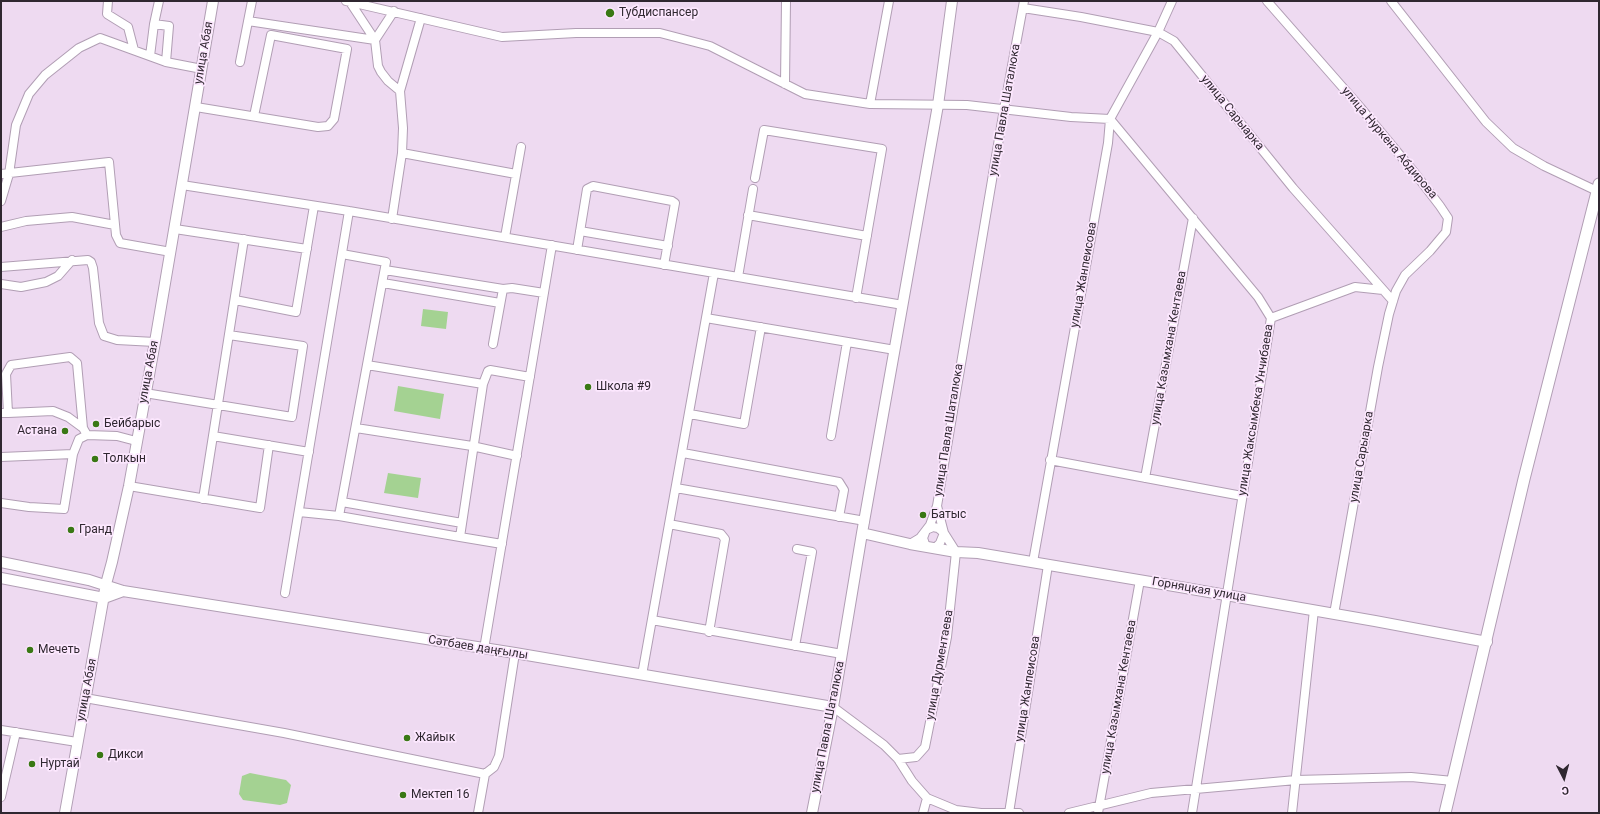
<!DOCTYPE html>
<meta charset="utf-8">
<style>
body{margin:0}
#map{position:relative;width:1600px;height:814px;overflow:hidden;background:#eedaf1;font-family:Roboto,sans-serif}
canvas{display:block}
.frame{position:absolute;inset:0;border:2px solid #2f2730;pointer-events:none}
.north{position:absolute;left:1544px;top:758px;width:40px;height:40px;-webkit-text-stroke:3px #fce7fe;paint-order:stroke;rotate:174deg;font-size:11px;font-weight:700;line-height:16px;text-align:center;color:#2f2730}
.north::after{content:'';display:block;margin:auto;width:14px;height:18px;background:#2f2730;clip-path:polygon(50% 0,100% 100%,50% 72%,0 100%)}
</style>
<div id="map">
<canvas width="1600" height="814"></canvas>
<div class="frame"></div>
<div class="north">С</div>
</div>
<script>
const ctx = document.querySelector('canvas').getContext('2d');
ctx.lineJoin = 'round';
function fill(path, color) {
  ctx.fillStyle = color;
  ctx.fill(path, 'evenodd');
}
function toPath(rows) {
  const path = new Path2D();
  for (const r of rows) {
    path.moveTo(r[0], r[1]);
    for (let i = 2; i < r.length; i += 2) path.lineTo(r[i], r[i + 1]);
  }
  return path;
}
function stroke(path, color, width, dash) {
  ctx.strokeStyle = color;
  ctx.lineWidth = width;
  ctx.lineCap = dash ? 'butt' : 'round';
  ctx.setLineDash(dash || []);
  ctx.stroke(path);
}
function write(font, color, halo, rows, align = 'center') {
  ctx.font = font + ' Roboto,sans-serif';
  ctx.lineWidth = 3.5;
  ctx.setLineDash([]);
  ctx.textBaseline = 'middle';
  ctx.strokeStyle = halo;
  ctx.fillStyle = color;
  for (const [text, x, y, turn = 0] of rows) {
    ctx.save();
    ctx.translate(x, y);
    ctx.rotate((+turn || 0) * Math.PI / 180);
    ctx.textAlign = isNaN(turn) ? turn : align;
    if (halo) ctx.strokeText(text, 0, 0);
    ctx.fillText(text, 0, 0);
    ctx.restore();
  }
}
const green = toPath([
 [423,309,448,312,446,329,421,326],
 [398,386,444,394,440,419,394,411],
 [388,473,421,478,418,498,384,493],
 [250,773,286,780,291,785,287,803,280,805,243,800,239,794,242,776]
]);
const minor = toPath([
 [108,1,107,14,128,27,134,50],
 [159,1,154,24,169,26,166,62],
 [346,1,502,37,576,33,660,33,710,46,805,94,870,104,967,105,1071,117,1110,119,1258,297,1271,318,1192,813],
 [1267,1,1360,107,1414,172,1440,206,1448,218,1446,232,1430,251,1405,275,1396,291,1389,314,1378,367,1334,614],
 [1391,1,1486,122,1513,148,1544,166,1597,191],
 [350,2,375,40,378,66,381,72,388,81,400,91],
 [1023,8,1081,17,1158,32,1174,41,1293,188,1393,301],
 [248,21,375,40],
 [375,40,394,11],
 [150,56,154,24],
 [240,62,252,1],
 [785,84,786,1],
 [870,104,889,1],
 [196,107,318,127,328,126,334,119,347,49,271,35,254,116],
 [402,153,516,174],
 [1,174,109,162,116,235,120,243,171,252],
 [755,178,764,130,882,149,856,298],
 [182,185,349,211,903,305],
 [1,201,9,174,16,125,29,94,45,75,79,48,100,38,166,62,202,69],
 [748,215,867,236],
 [392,219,402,153,403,128,400,91,421,18],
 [1,227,26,221,72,217,115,225],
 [175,229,307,249],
 [580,231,668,246],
 [505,237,521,147],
 [577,250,587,189,593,186,672,201,675,203,664,265],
 [342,254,386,262,339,516,460,537],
 [1,267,88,260,91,262,93,268,99,323,104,336,117,340,155,342],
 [385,270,503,289,493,344],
 [738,277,753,189],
 [383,283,500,303],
 [1,284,21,287,46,282,58,276,72,260],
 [503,289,512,288,544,293],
 [235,300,296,312,314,206],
 [706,318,895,350],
 [1271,318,1355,287,1383,290],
 [367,365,483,384],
 [145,393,292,417,303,346,229,335],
 [1,413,8,413,6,374,11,365,70,357,77,363,83,428,87,435,117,436,136,441],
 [8,413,53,411,68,417,83,428],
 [690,414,744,424,761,327],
 [356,428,472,446,517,456],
 [213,436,309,452],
 [831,436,847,342],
 [683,453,839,482,844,490,839,517],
 [1,457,73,454],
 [1050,460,1242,496],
 [1145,478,1193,218],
 [129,486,260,508,269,445],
 [676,488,865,521],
 [203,499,244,239],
 [342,502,462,523],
 [1,503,29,507,64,509,73,454,79,439,87,435],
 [299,512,339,516],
 [669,524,721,534,725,539,709,632],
 [502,544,460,537,483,384,488,371,490,370,530,377],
 [910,544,920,538,930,525,937,506,1004,109,1024,1],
 [926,547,923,538,926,530,933,527,938,528,944,533,940,543,935,548],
 [1033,562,1108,143,1110,119,1158,32,1172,1],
 [285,593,349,211],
 [652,620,842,654],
 [795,646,812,552,797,549],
 [484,649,552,245],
 [642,675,714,273],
 [85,698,284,733,485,774,478,813],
 [833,707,884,745,898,759,912,781,927,798,956,810,981,813,1019,813],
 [1,730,77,742],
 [898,759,916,757,925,747,947,637,956,552,944,533,937,506],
 [485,774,494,767,499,756,515,653],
 [1,797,16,732],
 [923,813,927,798],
 [1009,813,1048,565],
 [1069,813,1151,793,1296,780,1411,777,1453,781],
 [1098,813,1140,580],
 [1292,813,1314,610]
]);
const tertiary = toPath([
 [862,533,910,544,956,552,978,553,1180,587,1375,621,1487,642],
 [1,562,89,580,123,591,515,653,833,707],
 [1,578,104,598,123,591],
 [65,813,106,584,112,562,129,486,155,342,213,1],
 [812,813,833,707,862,533,938,105,952,1]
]);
const secondary = toPath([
 [1445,813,1524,479,1599,184]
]);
const markers = [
 [610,13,5,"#397814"],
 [588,387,4,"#397814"],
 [96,424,4,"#397814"],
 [65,431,4,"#397814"],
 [95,459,4,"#397814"],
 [923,515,4,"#397814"],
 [71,530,4,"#397814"],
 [30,650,4,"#397814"],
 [407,738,4,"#397814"],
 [100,755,4,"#397814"],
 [32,764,4,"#397814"],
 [403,795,4,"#397814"]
];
const poiNames = [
 ["Тубдиспансер",619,13],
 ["Школа #9",596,387],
 ["Бейбарыс",104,424],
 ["Астана",57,431,"right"],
 ["Толкын",103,459],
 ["Батыс",931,515],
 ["Гранд",79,530],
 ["Мечеть",38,650],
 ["Жайык",415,738],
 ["Дикси",108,755],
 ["Нуртай",40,764],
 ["Мектеп 16",411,795]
];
const streetNames = [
 ["улица Абая",204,53,-80],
 ["улица Павла Шаталюка",1005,110,-80],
 ["улица Сарыарка",1232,113,51],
 ["улица Нуркена Абдирова",1389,143,50],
 ["улица Жанпеисова",1084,275,-80],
 ["улица Казымхана Кентаева",1169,348,-80],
 ["улица Абая",149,372,-79],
 ["улица Жаксымбека Унчибаева",1256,410,-81],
 ["улица Павла Шаталюка",949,430,-81],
 ["улица Сарыарка",1362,457,-80],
 ["Горняцкая улица",1199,590,10],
 ["Сәтбаев даңғылы",478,648,9],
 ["улица Дурментаева",940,665,-80],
 ["улица Жанпеисова",1028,689,-81],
 ["улица Абая",87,690,-79],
 ["улица Казымхана Кентаева",1119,697,-80],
 ["улица Павла Шаталюка",828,727,-79]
];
fill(green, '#a4d292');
stroke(minor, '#b19eb4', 10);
stroke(tertiary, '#b19eb4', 12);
stroke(secondary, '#b19eb4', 13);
stroke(minor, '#fff', 8);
stroke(tertiary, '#fff', 10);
stroke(secondary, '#fff', 11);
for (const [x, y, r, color] of markers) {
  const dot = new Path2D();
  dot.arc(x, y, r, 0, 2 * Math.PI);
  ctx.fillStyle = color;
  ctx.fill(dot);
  stroke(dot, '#fce7fe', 1.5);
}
write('12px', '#2f2730', '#fce7fe', poiNames, 'left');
write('12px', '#2f2730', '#fce7fe', streetNames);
</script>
